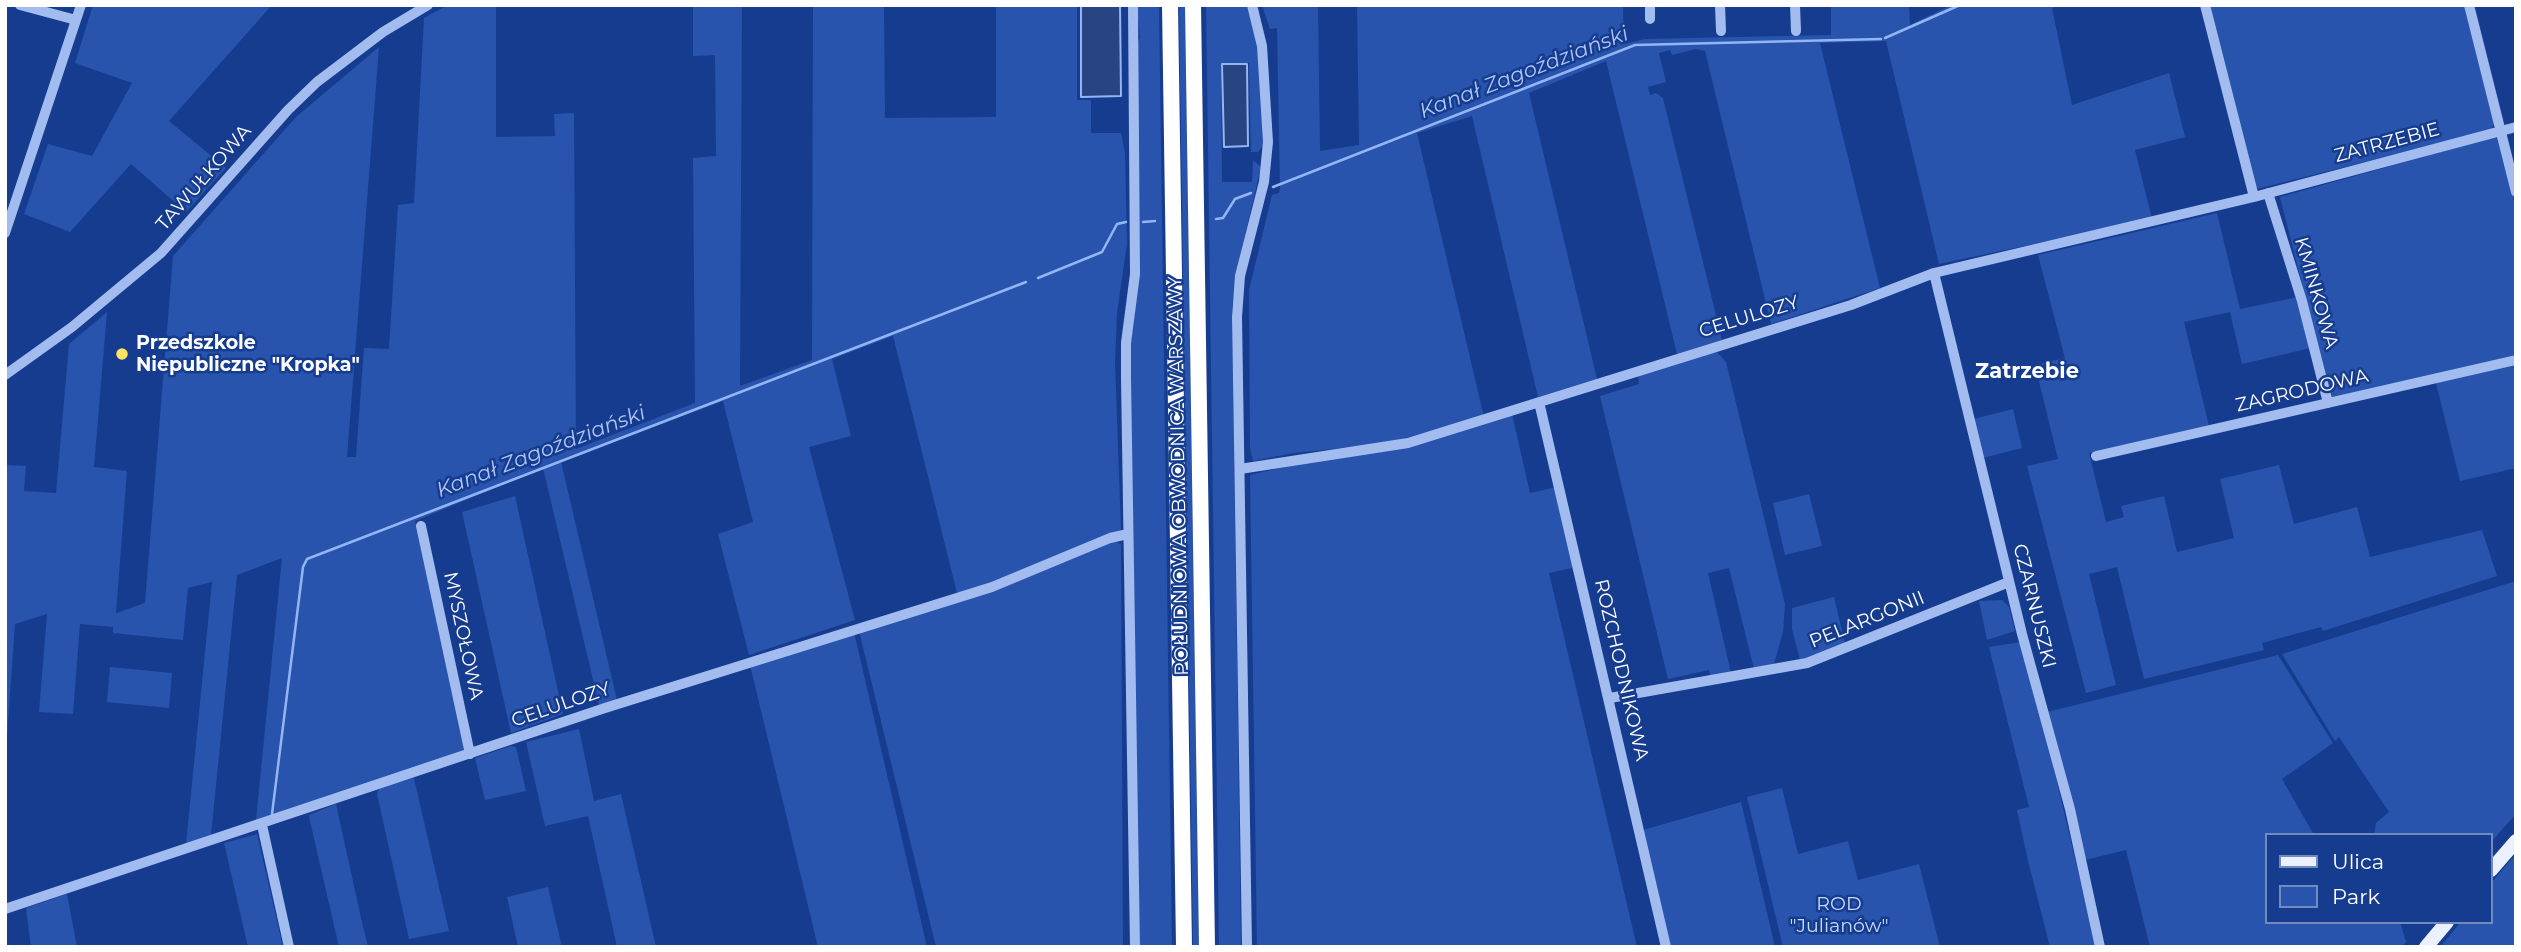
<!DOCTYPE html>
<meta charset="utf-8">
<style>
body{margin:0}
#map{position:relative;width:2521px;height:952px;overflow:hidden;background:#163c8f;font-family:Montserrat,sans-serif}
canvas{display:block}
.frame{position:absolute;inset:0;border:7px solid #fff;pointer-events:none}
.legend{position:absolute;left:2265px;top:833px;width:228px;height:91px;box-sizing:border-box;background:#163c8f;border:2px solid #738abc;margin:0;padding:9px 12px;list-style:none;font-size:21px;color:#fff}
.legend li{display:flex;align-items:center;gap:14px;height:35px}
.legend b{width:35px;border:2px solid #738abc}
</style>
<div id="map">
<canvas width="2521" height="952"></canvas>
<div class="frame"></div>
<ul class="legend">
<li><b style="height:9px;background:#ebf0ff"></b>Ulica</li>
<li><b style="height:19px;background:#2854ae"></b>Park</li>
</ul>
</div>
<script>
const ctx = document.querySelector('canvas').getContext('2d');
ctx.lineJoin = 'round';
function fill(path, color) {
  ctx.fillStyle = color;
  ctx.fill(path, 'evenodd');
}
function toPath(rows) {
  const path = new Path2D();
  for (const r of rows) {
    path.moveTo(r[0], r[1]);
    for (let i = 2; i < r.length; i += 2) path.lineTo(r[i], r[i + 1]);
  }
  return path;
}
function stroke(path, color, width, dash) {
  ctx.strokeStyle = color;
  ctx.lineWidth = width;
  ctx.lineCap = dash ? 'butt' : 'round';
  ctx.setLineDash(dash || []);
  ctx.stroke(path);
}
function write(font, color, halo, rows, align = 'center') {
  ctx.font = font + ' Montserrat,sans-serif';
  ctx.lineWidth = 5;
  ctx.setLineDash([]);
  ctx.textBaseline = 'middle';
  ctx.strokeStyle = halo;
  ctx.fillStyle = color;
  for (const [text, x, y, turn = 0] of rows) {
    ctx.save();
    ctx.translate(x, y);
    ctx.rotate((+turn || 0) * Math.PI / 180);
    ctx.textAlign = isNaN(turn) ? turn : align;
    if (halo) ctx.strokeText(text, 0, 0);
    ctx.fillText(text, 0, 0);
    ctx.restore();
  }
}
const green = toPath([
 [93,5,272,5,169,121,226,168,186,212,131,164,70,232,24,214,48,144,92,156,132,83,75,63],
 [448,5,496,5,496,137,555,136,554,114,574,113,576,449,695,403,693,158,716,156,715,55,693,56,693,5,742,5,740,386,812,360,813,5,884,5,885,118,996,117,996,5,1077,5,1077,100,1091,100,1091,133,1121,133,1125,153,1127,244,1117,313,1115,362,1121,531,976,590,957,593,893,336,832,359,851,436,809,447,855,620,749,655,718,534,753,522,723,401,561,462,617,700,599,705,543,468,415,521,465,747,462,753,256,820,282,558,237,575,211,835,186,844,212,582,188,588,183,640,113,633,113,627,80,624,73,714,39,712,47,614,15,624,5,765,5,465,26,466,24,491,56,493,69,344,107,312,94,467,127,471,116,613,145,603,173,256,296,117,379,47,347,457,356,457,364,348,389,349,398,205,414,203,424,18],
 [1137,5,1159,5,1172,947,1139,947,1129,344,1137,44,1140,38],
 [1179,5,1185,5,1199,947,1193,947],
 [1206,5,1247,5,1256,35,1262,77,1263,146,1258,152,1251,152,1249,63,1221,64,1222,182,1252,182,1253,160,1261,167,1237,269,1232,308,1241,947,1219,947],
 [1262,5,1318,5,1320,151,1359,145,1357,5,1623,5,1624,44,1645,39,1831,35,1831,5,1909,5,1910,25,1951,5,2061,5,2052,8,2072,105,2169,73,2185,137,2135,150,2152,219,1939,264,1886,41,1820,43,1880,288,1771,324,1705,51,1696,49,1672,55,1670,50,1659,53,1666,82,1648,87,1650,95,1656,93,1663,98,1722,340,1677,354,1606,61,1529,93,1597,379,1538,397,1472,116,1417,133,1484,417,1382,444,1293,453,1253,461,1250,448,1249,290,1272,195,1279,193,1280,188,1277,28,1270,29],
 [2209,5,2465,5,2495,122,2490,131,2256,189],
 [2498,136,2516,208,2516,357,2331,399,2280,197],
 [2217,213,2240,309,2298,297,2311,348,2242,364,2230,312,2184,322,2209,426,2089,453,2106,522,2124,517,2121,506,2164,496,2177,552,2234,538,2220,479,2279,465,2294,524,2357,507,2370,557,2482,530,2497,576,2323,631,2321,627,2262,643,2264,650,2144,679,2117,567,2089,574,2116,685,2086,693,2027,466,2058,459,2035,365,2065,358,2038,255],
 [1716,351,1726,362,1785,604,1783,632,1774,664,1754,669,1729,568,1708,573,1731,673,1710,676,1709,670,1668,679,1600,396,1639,384,1638,375],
 [2516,364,2516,468,2460,481,2436,383],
 [2013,409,2022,448,1983,458,1973,419],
 [1512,414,1530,493,1557,487,1576,567,1549,573,1637,947,1257,947,1250,475],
 [1809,494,1822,546,1785,555,1773,503],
 [515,496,563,714,511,733,462,512],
 [1113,541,1121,544,1123,947,936,947,859,631],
 [2516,581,2516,814,2491,842,2491,835,2374,835,2376,823,2389,812,2339,737,2335,741,2282,654],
 [1834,597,1846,648,1800,660,1792,629,1792,608],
 [2002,600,2009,607,2015,631,1987,640,1979,601],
 [854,632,927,947,818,947,750,665],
 [2021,642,2042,719,2096,947,2050,947,2028,861,2017,810,2029,807,1989,647],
 [2278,655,2333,743,2282,779,2314,835,2267,835,2267,922,2400,922,2406,942,2402,947,2150,947,2126,850,2085,860,2047,712],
 [110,667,172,673,169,708,107,702],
 [579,729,594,801,621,794,656,947,617,947,588,816,545,826,526,742],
 [511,746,516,747,526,791,485,800,475,758],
 [414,778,449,931,409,939,377,794,380,787],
 [1782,788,1798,854,1848,841,1858,880,1919,864,1940,947,1783,947,1747,797],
 [1741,802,1775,947,1669,947,1643,830],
 [336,804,361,918,368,947,339,947,310,821,309,815],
 [257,834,258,838,283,947,248,947,224,843],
 [2516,854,2516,947,2440,947,2461,922,2491,922,2491,883],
 [548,887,562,947,518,947,507,897],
 [67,894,77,947,31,947,26,908]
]);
const water = toPath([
 [1081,5,1120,5,1121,96,1081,97,1081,5],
 [1222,64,1247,64,1248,146,1224,147,1222,64]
]);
const stream = toPath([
 [1885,38,1960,5],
 [1273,187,1635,45,1881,39],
 [1216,219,1223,218,1235,199,1251,193],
 [1143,222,1155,221],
 [1038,278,1102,252,1117,224,1126,222],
 [272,814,303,567,307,559,1026,282]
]);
const minor = toPath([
 [20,5,76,20],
 [1133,5,1135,274,1126,343,1126,378,1135,947],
 [1650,5,1650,19],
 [1720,5,1721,31],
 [1795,5,1796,31],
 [2205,5,2254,197],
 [2469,5,2516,192],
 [2268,193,2302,301,2328,403],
 [5,233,81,5],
 [1934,273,2022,634,2070,809,2100,947],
 [5,375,72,327,161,253,288,110,317,82,383,32,428,5],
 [1539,402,1666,947],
 [2096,456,2516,360],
 [1240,469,1408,443,1851,305,1934,273,2254,197,2516,127],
 [421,526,470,754],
 [1610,698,1807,663,2009,582],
 [262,825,289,947],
 [5,909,605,708,992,587,1110,538,1128,534],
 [1247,947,1237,317,1240,276,1264,182,1268,142,1262,46,1252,5]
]);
const major = toPath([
 [2491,870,2516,841],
 [2426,947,2447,922]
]);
const highway = toPath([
 [1170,5,1184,947],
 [1193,5,1207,947]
]);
const markers = [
 [122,354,7,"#ffe461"]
];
const streetNames = [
 ["ZATRZEBIE",2387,143,-15],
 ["TAWUŁKOWA",204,178,-49],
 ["KMINKOWA",2316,293,74],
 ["CELULOZY",1749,317,-17],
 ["ZAGRODOWA",2302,391,-13],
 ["POŁUDNIOWA OBWODNICA WARSZAWY",1179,476,-91],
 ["CZARNUSZKI",2034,606,76],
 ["PELARGONII",1867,620,-22],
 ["MYSZOŁOWA",463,636,78],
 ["ROZCHODNIKOWA",1621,670,77],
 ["CELULOZY",561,705,-19]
];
const poiNames = [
 ["Przedszkole",136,343],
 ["Niepubliczne \"Kropka\"",136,365]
];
const parkNames = [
 ["ROD",1839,904],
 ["\"Julianów\"",1839,926]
];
const waterNames = [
 ["Kanał Zagoździański",1524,73,-21],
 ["Kanał Zagoździański",541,452,-21]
];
const neighbourhoodNames = [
 ["Zatrzebie",2027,372]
];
fill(green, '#2854ae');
fill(water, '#284482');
stroke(water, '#94b5f3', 2);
stroke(stream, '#94b5f3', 2.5);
stroke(minor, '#a2bcf0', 10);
stroke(major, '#ebf0ff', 14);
stroke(highway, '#fff', 16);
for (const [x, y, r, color] of markers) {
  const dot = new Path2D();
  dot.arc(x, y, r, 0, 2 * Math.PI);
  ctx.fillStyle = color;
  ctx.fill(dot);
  stroke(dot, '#163c8f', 2.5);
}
write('19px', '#fff', '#163c8f', streetNames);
write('bold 19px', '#fff', '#163c8f', poiNames, 'left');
write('19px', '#c8d9fb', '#163c8f', parkNames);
write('italic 21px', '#aec6f7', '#163c8f', waterNames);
write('bold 21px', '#fff', '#163c8f', neighbourhoodNames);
</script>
